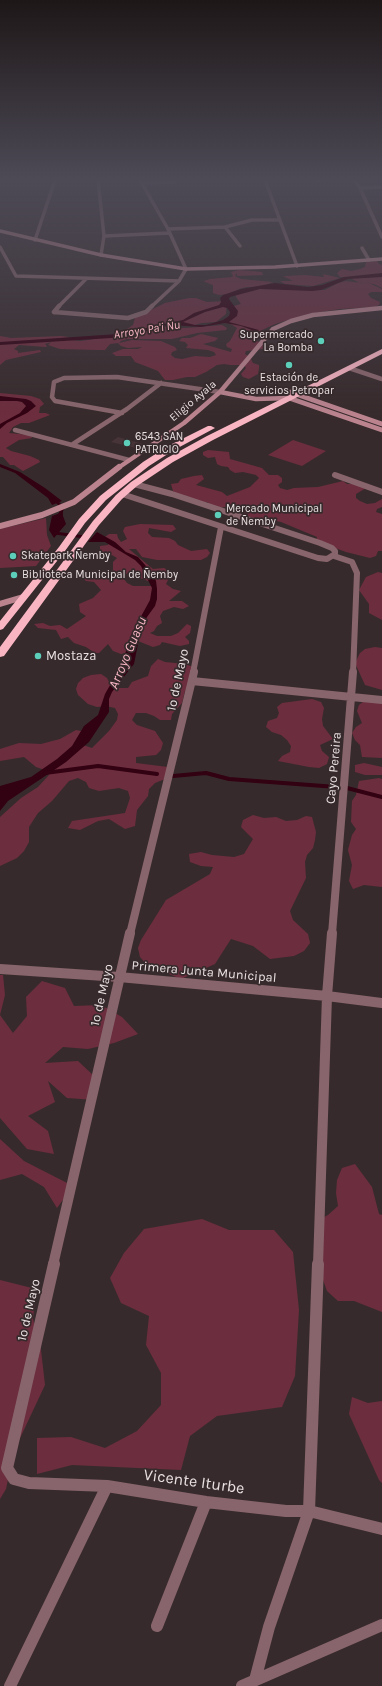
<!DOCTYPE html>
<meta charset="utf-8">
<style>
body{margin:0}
canvas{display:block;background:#372a2c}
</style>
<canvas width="382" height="1686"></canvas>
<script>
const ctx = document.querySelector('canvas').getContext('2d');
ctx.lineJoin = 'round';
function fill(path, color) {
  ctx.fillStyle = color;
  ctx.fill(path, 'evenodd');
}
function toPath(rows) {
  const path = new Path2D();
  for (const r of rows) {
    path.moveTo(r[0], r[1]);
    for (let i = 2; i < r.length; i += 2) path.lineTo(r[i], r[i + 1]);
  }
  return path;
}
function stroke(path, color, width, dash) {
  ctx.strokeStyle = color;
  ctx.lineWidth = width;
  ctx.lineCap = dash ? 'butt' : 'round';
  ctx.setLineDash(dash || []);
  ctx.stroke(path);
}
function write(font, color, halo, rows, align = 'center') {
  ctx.font = font + ' Karla,sans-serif';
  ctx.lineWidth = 3.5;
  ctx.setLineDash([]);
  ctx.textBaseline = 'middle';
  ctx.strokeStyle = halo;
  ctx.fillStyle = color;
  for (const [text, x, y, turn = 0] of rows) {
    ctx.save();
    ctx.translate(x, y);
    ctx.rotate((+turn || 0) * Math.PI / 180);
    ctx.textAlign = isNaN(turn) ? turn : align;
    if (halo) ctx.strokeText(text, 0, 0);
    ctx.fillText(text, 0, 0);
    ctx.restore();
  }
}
const built = toPath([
 [118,437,143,444,136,448,111,442]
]);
const green = toPath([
 [377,261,379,264,382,265,382,288,374,284,360,283,350,278,340,277,337,273,342,269,351,271,360,269,365,267,366,262],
 [239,270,262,272,263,275,237,276,237,273,236,274,235,276,241,279,273,282,261,287,247,287,239,289,229,294,219,295,213,293,213,285,205,282,204,281,210,279,232,277,233,276,231,272],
 [323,274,340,278,313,286,285,284,280,281,293,281,283,276,285,276,305,275,324,277],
 [346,281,371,284,382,289,382,292,371,292,368,294,371,298,380,302,379,305,375,307,340,309,308,314,275,324,258,332,245,334,245,336,249,339,267,344,266,346,263,349,246,351,245,354,250,357,253,363,259,365,259,368,258,374,249,379,243,377,241,374,246,368,244,365,230,365,224,364,217,365,206,372,195,377,187,377,173,380,165,380,158,371,135,362,131,356,116,356,112,353,123,349,138,349,142,347,128,348,121,346,118,343,110,344,105,350,97,350,60,349,48,345,51,342,45,344,47,346,46,347,19,345,14,349,18,351,18,353,40,350,41,352,6,360,0,365,0,336,11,338,61,336,69,337,63,339,80,341,95,339,121,333,133,325,135,318,165,303,189,298,196,298,207,302,227,301,226,314,216,322,202,323,190,326,168,322,164,324,165,327,171,328,186,328,222,325,227,328,226,330,197,333,172,339,127,339,121,341,119,343,132,340,161,341,175,347,177,350,172,352,171,355,175,358,182,359,195,356,210,357,216,355,214,352,208,350,186,348,188,345,185,342,179,341,182,338,190,338,201,334,218,338,215,341,203,344,231,352,232,349,227,347,226,344,230,341,237,328,229,323,228,320,232,308,234,306,241,304,236,297,236,295,249,289,288,286,295,286,314,290,325,290,338,283],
 [0,393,31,396,40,399,44,404,40,407,39,413,46,413,50,415,29,423,21,423,13,427,9,433,30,435,32,438,19,440,6,448,11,451,30,456,39,460,40,462,23,471,14,465,10,465,3,457,0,457],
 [293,440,326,451,302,466,268,455],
 [208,450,229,452,230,459,262,468,269,475,278,475,282,478,282,482,278,485,280,488,287,490,294,488,318,487,343,481,347,484,355,484,366,488,356,494,356,498,360,501,367,504,375,503,382,499,382,507,377,509,376,512,382,514,382,551,378,551,376,556,370,558,346,552,316,541,317,537,281,522,267,519,260,520,244,515,245,511,239,509,232,506,217,508,211,506,207,502,199,502,179,497,173,491,171,484,178,483,181,479,194,476,202,475,204,479,196,485,222,492,227,496,250,487,259,478,256,475,243,472,235,473,230,470,228,467,221,466,217,464,215,457,208,458,203,455,203,452],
 [46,518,47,535,51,546,36,566,0,568,0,529],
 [140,524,173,525,176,529,171,532,149,528,148,533,152,537,169,538,175,541,178,545,191,551,207,549,210,553,207,557,201,560,157,560,142,557,136,549,129,549,153,569,164,568,176,575,168,580,166,584,173,589,181,591,169,601,182,601,189,606,183,609,174,607,163,611,160,616,162,623,157,626,154,631,150,633,157,636,171,636,178,633,187,624,191,626,191,628,190,633,185,637,189,641,189,644,180,646,162,642,160,645,153,647,138,641,130,652,121,654,113,651,108,644,99,653,95,653,86,647,74,643,68,637,61,639,56,630,38,628,34,624,43,623,50,626,60,625,67,629,86,616,80,612,79,604,93,598,101,590,94,582,86,581,82,577,82,573,90,571,107,573,113,570,113,562,117,558,112,555,104,554,100,550,100,546,108,545,110,541,105,537,109,534,117,534,118,538,121,542,127,539,123,531,125,527],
 [133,571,139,574,140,578,148,581,153,580,155,586,133,586,127,583,124,579,126,574],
 [378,572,382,573,382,620,369,613,369,604,359,590,366,577],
 [375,647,382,648,382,690,365,685,355,663,360,653,365,649],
 [158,659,165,662,185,664,193,667,189,686,185,691,182,703,172,714,171,720,160,720,154,716,146,713,136,713,132,720,137,725,155,731,163,743,161,750,156,755,136,757,136,763,168,767,165,779,155,783,149,789,148,796,137,810,135,826,125,829,109,819,98,821,80,830,68,828,72,821,125,813,130,798,128,791,119,788,99,791,89,788,86,782,78,778,69,781,52,801,38,813,29,827,29,842,24,851,17,858,0,866,0,817,21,798,38,787,49,775,45,770,36,767,24,757,0,761,0,749,19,743,41,744,60,739,76,730,86,732,83,745,92,748,109,731,117,720,118,714,115,708,106,706,97,707,88,704,78,695,76,689,78,683,83,678,91,675,101,674,107,678,110,684,118,688,128,688,132,682,148,676,151,666],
 [312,699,321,702,324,708,322,719,323,726,333,739,320,745,322,751,329,757,327,764,319,768,309,767,278,761,282,756,290,752,291,746,287,740,281,735,272,732,266,727,268,721,277,718,279,713,277,707,282,703],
 [382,700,382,758,362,757,360,745,355,740,352,733,356,727,362,723,357,711,359,705,364,701],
 [364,763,382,767,382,775,365,775,355,772,355,765],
 [379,778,382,779,382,887,364,885,353,889,349,881,352,865,348,850,352,835,356,829,351,822,352,801,356,795,359,781],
 [253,815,264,818,276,817,286,821,297,820,306,816,312,817,316,832,315,840,313,848,307,855,305,862,306,878,290,911,293,920,308,934,310,943,304,951,294,956,270,959,253,946,231,939,215,964,181,979,147,965,140,957,138,948,141,940,166,900,210,874,213,867,201,866,190,862,189,854,201,852,212,855,234,857,244,854,253,839,241,827,243,820],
 [0,975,3,975,5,995,0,1015,13,1033,27,1016,26,997,42,981,65,988,74,1006,101,1005,122,1017,138,1034,114,1043,88,1049,63,1047,45,1063,78,1061,95,1077,95,1100,67,1098,48,1081,55,1102,28,1116,48,1131,54,1154,27,1149,0,1118],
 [0,1139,24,1161,73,1186,57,1208,44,1187,22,1174,0,1180],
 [355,1164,372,1187,379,1214,382,1215,382,1312,354,1301,338,1301,327,1291,322,1277,315,1222,328,1215,338,1206,336,1193,337,1180,342,1168],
 [202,1219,229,1230,274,1230,293,1252,299,1310,295,1376,282,1407,217,1416,190,1436,181,1470,72,1465,37,1474,37,1438,71,1437,105,1448,137,1431,161,1405,161,1373,146,1345,149,1316,121,1303,110,1278,124,1253,144,1229],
 [0,1280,36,1289,33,1319,41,1350,45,1385,14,1451,6,1489,0,1499],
 [352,1397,368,1403,382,1401,382,1483,379,1480,349,1414]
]);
const water = toPath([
 [382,273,382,277,348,279,321,290,312,291,260,289,230,297,229,299,238,311,237,316,229,322,259,330,257,332,241,326,225,323,201,327,171,325,161,326,136,335,111,338,0,345,0,342,118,334,183,320,194,313,219,305,221,302,220,298,223,295,241,289,275,283,308,287,322,285,344,277],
 [223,307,227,308,230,312,229,316,223,320,206,325,195,325,183,322,205,312],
 [0,396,26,399,31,401,36,406,27,413,7,423,0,429,0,424,20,413,26,406,22,402,17,401,0,401],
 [0,464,20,472,45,488,62,501,52,505,48,498,15,473,0,467],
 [63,512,63,516,66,524,54,538,49,530,52,516],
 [97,532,115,542,126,552,138,557,153,574,156,581,157,589,157,599,155,606,147,617,141,629,134,664,112,692,109,699,109,712,89,742,66,762,8,801,0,811,0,786,31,777,57,759,72,746,84,726,98,715,105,694,121,666,132,633,150,600,152,588,141,566,135,560,105,542,88,542]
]);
const streamFar1 = toPath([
 [54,499,63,508,58,518],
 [55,533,85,537]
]);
const stream = toPath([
 [45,773,98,766,157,774],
 [173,776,206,773,229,779,337,787],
 [347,788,382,797]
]);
const streetFar5 = toPath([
 [98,180,104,236,101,255],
 [140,180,168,229,186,269,179,281,151,307],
 [265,180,297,266],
 [354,180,360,188,382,237],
 [317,181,322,180],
 [141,183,175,182],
 [360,188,382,187],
 [225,227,252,220,280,220],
 [168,229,225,227,240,246],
 [104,236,169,233],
 [35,240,55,180],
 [0,247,16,276,179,281],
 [362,248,369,260],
 [58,307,86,279]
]);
const streetFar4 = toPath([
 [54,312,128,318,146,312,152,306],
 [54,312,59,306],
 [349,368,382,379],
 [122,413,55,401,52,397,54,382,64,378,117,377,220,392],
 [15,430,129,460],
 [73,444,127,409,161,383]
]);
const streetFar3 = toPath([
 [335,475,382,492],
 [122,494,318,558,327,559,335,554,335,551,332,548,320,543,172,494,134,484],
 [334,556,352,562,357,573,353,673],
 [193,673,221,527]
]);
const streetFar2 = toPath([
 [192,681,382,700],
 [130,934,194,672],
 [332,934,353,672]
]);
const streetFar1 = toPath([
 [0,969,119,977,327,996,382,1003],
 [53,1265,130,933],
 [318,1265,327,996,332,933]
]);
const street = toPath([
 [54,1264,7,1468,14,1479,29,1483,107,1486,206,1502,286,1511,309,1511,382,1529],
 [157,1626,206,1502],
 [255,1680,269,1627,309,1511,318,1264],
 [10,1686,107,1486],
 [242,1686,382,1625]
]);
const secondaryFar2 = toPath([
 [0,231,101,255,186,269,275,267,382,259]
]);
const secondaryFar1 = toPath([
 [287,391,382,424],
 [220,392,256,399,289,398,382,430],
 [118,468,184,423,220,392,273,329,291,321,313,315,382,308]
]);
const secondary = toPath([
 [0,526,42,515,74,502,119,467],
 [0,604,23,597]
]);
const highway = toPath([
 [382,349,382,354,213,440,173,462,137,486,122,499,99,525,4,656,0,657,0,647,93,521,116,495,131,482,167,458,207,436,382,349],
 [208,426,211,426,215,428,174,450,149,466,106,500,85,523,65,551,3,629,0,630,0,621,59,547,79,519,100,496,143,462,168,446,208,426]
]);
const markers = [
 [321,341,4,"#5cceba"],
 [289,365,4,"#5cceba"],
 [127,443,4,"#5cceba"],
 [218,515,4,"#5cceba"],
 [13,556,4,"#5cceba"],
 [14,575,4,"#5cceba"],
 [38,656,4,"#5cceba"]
];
const farPoinames = [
 ["Supermercado",313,335,"right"],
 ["La Bomba",313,348,"right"],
 ["Estación de",289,378,"center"],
 ["servicios Petropar",289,391,"center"],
 ["6543 SAN",135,437],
 ["PATRICIO",135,450],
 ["Mercado Municipal",226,509],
 ["de Ñemby",226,522],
 ["Skatepark Ñemby",21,556],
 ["Biblioteca Municipal de Ñemby",22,575]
];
const farStreetnames = [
 ["Eligio Ayala",193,401,-40]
];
const farWaternames = [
 ["Arroyo Pa'i Ñu",147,330,-9]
];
const poiNames = [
 ["Mostaza",46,656]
];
const streetNames = [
 ["1º de Mayo",178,680,-78],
 ["Cayo Pereira",334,768,-85],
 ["Primera Junta Municipal",204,972,5],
 ["1º de Mayo",102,995,-77],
 ["1º de Mayo",29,1310,-77]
];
const waterNames = [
 ["Arroyo Guasu",128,653,-67]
];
const nearStreetnames = [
 ["Vicente Iturbe",194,1482,8]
];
fill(built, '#473438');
fill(green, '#6c2d3e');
fill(water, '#320112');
stroke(streamFar1, '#320112', 3);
stroke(stream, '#320112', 4);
stroke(streetFar5, '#88656c', 3.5);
stroke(streetFar4, '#88656c', 4.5);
stroke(streetFar3, '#88656c', 6);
stroke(streetFar2, '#88656c', 8);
stroke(streetFar1, '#88656c', 10);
stroke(street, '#88656c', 12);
stroke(secondaryFar2, '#ba838e', 3.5);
stroke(secondaryFar1, '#ba838e', 4.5);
stroke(secondary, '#ba838e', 6);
fill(highway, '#fab5c3');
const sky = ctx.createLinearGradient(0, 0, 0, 416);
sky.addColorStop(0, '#1e1718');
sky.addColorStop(0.43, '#4d4a56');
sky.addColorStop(1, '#4d4a5600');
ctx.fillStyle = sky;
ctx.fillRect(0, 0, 382, 416);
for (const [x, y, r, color] of markers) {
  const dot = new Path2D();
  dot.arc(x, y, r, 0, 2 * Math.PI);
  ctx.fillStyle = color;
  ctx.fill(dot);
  stroke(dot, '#372a2c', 1.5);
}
write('11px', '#e9e0e1', '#372a2c', farPoinames, 'left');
write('11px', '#e9e0e1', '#372a2c', farStreetnames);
write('italic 12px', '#f8b6c3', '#372a2c', farWaternames);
write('13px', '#e9e0e1', '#372a2c', poiNames, 'left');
write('13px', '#e9e0e1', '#372a2c', streetNames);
write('italic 14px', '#f8b6c3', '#372a2c', waterNames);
write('16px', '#e9e0e1', '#372a2c', nearStreetnames);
</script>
